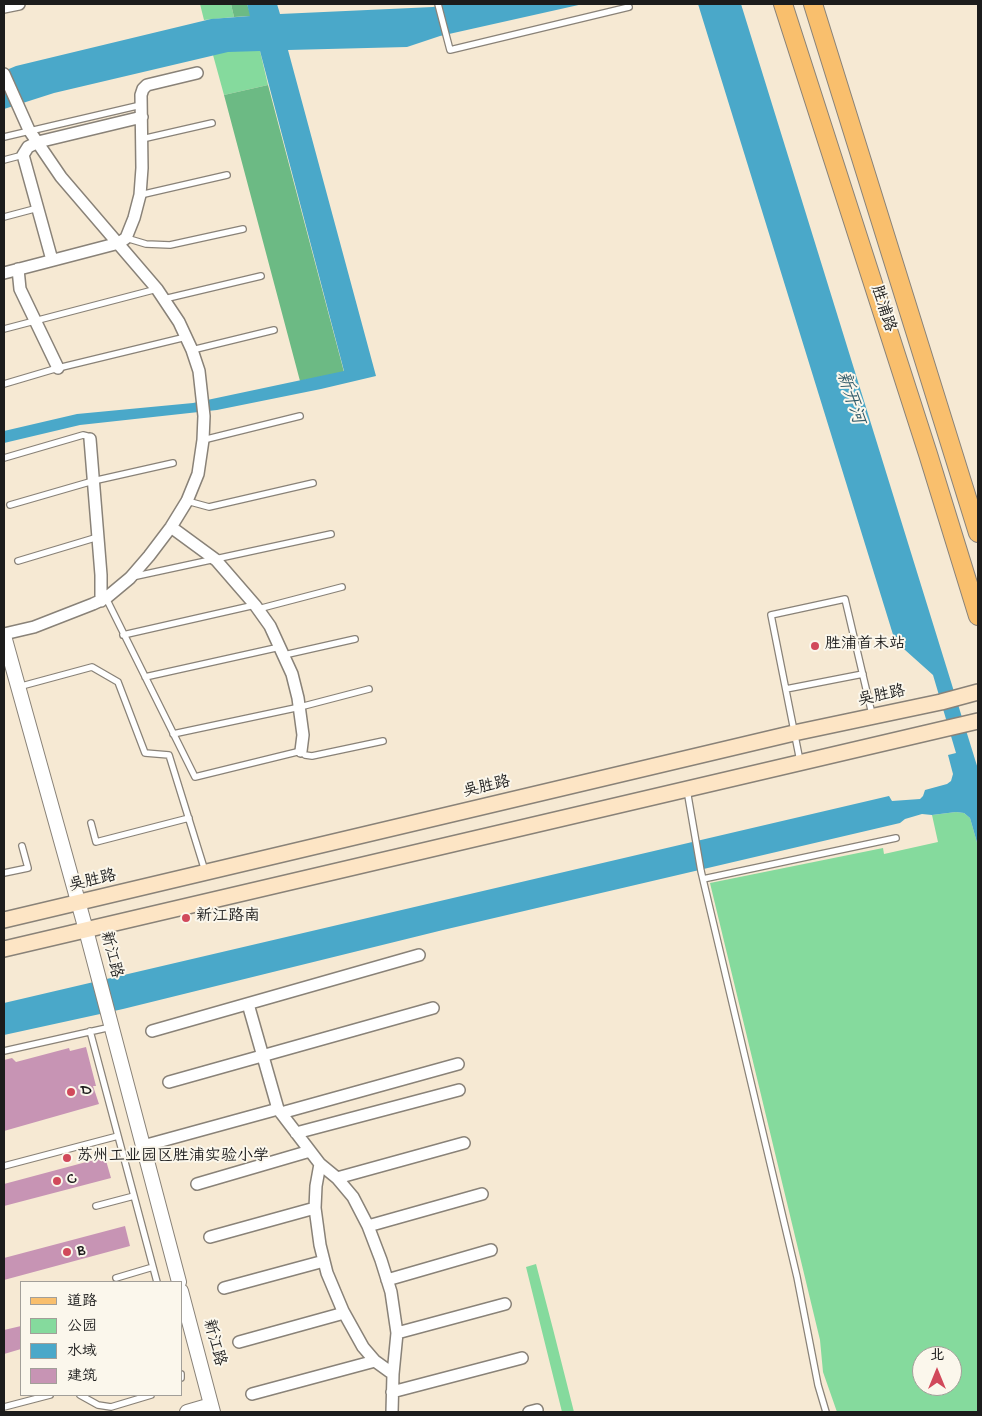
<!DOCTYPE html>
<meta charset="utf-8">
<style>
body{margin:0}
#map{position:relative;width:982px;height:1416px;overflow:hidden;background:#f6e9d3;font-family:"Gochi Hand","LXGW WenKai TC",sans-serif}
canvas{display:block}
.frame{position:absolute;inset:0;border:5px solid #1c1c1c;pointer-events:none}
.legend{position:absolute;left:20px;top:1281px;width:162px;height:115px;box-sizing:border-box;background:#fbf7ec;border:1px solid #a29f99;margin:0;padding:6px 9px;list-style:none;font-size:15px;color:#1c1c1c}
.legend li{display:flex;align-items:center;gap:10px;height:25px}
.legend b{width:25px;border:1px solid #a29f99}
.north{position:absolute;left:912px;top:1346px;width:50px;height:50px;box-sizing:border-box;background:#fbf7ec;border:1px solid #a29f99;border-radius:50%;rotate:0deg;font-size:14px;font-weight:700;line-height:20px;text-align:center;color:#1c1c1c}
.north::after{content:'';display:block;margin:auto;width:18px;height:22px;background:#d1495b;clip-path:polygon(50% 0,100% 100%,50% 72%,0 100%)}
</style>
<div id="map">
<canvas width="982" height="1416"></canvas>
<div class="frame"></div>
<ul class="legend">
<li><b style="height:6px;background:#f9bf6d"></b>道路</li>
<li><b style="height:14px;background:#85da9d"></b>公园</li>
<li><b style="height:14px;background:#4aa8c9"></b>水域</li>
<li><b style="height:14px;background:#c794b4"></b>建筑</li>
</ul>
<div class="north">北</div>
</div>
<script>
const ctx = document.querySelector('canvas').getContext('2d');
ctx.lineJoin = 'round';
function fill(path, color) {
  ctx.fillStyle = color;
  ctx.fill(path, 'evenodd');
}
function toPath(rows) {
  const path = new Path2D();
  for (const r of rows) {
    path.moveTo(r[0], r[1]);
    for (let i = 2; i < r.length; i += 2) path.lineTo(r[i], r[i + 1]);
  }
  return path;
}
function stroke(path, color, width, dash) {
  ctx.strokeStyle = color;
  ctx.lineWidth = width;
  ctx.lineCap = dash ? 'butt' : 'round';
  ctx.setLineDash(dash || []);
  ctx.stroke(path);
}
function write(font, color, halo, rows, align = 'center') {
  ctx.font = font + ' "Gochi Hand","LXGW WenKai TC",sans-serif';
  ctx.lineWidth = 4;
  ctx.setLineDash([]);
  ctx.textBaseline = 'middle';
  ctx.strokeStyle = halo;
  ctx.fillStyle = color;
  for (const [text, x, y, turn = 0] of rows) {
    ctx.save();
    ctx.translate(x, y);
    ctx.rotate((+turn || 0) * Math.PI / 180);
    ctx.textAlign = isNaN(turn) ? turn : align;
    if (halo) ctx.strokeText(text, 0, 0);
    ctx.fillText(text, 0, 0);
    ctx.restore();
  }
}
const green = toPath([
 [200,4,231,4,234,17,204,20],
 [228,51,260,51,268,85,224,95,213,55],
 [956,812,964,813,970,818,978,846,978,1412,837,1412,823,1372,820,1340,710,883,883,848,884,854,938,842,932,815],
 [922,1356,952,1356,952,1386,922,1386],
 [536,1264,553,1329,574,1412,562,1412,526,1267]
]);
const forest = toPath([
 [231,4,247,4,251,16,234,17],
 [268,85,344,372,300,381,224,95]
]);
const water = toPath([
 [247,4,277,4,280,14,433,7,443,4,583,4,440,36,407,47,288,50,376,376,321,389,217,410,80,425,4,443,4,431,77,414,193,403,344,371,260,51,228,52,54,93,4,109,4,71,16,66,211,19,250,16],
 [698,4,741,4,978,769,978,846,970,818,964,813,956,812,932,815,922,814,905,819,900,823,443,930,123,1009,4,1035,4,1003,889,796,892,801,920,799,923,796,925,790,947,784,951,781,953,774,948,755,956,753,933,675,895,641]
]);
const building = toPath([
 [86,1047,96,1086,93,1086,99,1104,4,1131,4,1060,12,1058,16,1062,69,1048,70,1051],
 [105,1157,111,1178,4,1206,4,1184],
 [125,1226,130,1246,4,1280,4,1258],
 [21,1326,21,1349,4,1354,4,1330]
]);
const service = toPath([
 [438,4,450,50,629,7],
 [4,137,141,105],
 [142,139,212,123],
 [4,160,23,155],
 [140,195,227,175],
 [4,217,38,208],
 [126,238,146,244,170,245,243,229],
 [164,299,261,276],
 [4,329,157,289],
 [192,350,274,330],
 [4,384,58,368,186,337],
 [203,440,300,416],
 [4,458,83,435,87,436,90,439],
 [187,501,209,507,313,483],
 [10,505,93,481,173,463],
 [18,561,98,537],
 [132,577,331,534],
 [106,598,195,777,301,751,305,755,312,756,383,741],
 [258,609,342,587],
 [123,635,255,605],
 [284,655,355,639],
 [145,677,280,647],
 [18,687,92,667,118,682,145,753,169,755,205,871],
 [786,689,863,674],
 [173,734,300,707,369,689],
 [800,761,771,615,845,599,872,714],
 [687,790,701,871,797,1277,818,1385,826,1412],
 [91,823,96,842,189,818],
 [4,873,28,868,22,846],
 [703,879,896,838],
 [90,1031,157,1282],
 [4,1051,111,1027],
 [4,1166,118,1136],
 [96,1206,134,1196],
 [116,1278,153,1267],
 [181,1374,181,1378],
 [80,1395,98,1405,111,1407,151,1395],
 [4,1407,50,1395]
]);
const minor = toPath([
 [4,7,19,4],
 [4,74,29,130,61,177,157,289,179,322,192,350,199,371,204,416,203,440,198,474,187,501,171,527,149,556,130,578,106,598,93,604,34,627,4,634],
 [52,260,23,155,28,147,38,142,142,117],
 [18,269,20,289,58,368],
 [4,273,119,243,126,238,134,218,140,195,142,168,141,95,143,89,147,85,197,73],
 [90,439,101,575,101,601],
 [171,527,216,560,255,605,270,626,292,674,298,698,303,735,301,751],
 [248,1004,278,1109,320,1164,337,1178,353,1197,368,1226,381,1260,391,1292,397,1333,393,1374,392,1412],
 [152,1031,419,955],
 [169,1082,433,1008],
 [281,1113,458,1064],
 [296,1133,459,1090],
 [143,1146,278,1109],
 [320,1164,316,1186,315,1208,320,1245,327,1273,343,1311,363,1347,375,1361,393,1374],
 [337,1178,464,1143],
 [197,1184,310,1151],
 [368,1226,482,1194],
 [210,1237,315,1208],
 [387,1280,491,1250],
 [224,1288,324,1261],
 [397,1333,505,1304],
 [239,1342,344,1313],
 [392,1392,522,1358],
 [252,1394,375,1361],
 [529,1412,537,1410]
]);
const tertiary = toPath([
 [4,636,86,930,179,1282],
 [181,1291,213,1412],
 [187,1412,211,1405]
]);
const secondary = toPath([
 [4,920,794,733,941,702,978,692],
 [4,949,978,721]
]);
const primary = toPath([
 [783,4,928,454,978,616],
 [813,4,978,533]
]);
const markers = [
 [815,646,5,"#d1495b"],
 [186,918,5,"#d1495b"],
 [71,1092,5,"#d1495b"],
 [67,1158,5,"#d1495b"],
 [57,1181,5,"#d1495b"],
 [67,1252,5,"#d1495b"]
];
const streetNames = [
 ["胜浦路",882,309,72],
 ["吴胜路",882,697,-12],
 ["吴胜路",487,788,-13],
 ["吴胜路",93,882,-13],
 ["新江路",110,955,76],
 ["新江路",213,1343,75]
];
const poiNames = [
 ["胜浦首末站",825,646],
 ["新江路南",196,918],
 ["D",81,1092],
 ["苏州工业园区胜浦实验小学",77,1158],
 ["C",67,1181],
 ["B",77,1252]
];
const waterNames = [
 ["新开河",849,398,72]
];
fill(green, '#85da9d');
fill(forest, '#6cba84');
fill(water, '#4aa8c9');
fill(building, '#c794b4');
stroke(service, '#898278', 8);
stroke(minor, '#898278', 14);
stroke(tertiary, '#898278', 16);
stroke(secondary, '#898278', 18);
stroke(primary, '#898278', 20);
stroke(service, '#fff', 5.5);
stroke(minor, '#fff', 11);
stroke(tertiary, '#fff', 14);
stroke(secondary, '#fde5c5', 15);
stroke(primary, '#f9bf6d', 18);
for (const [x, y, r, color] of markers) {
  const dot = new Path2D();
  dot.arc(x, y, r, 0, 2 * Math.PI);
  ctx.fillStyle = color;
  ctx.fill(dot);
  stroke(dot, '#fbf7ec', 2);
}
write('16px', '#1c1c1c', '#fbf7ec', streetNames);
write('16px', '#1c1c1c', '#fbf7ec', poiNames, 'left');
write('italic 18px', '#315b6a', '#fbf7ec', waterNames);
</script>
